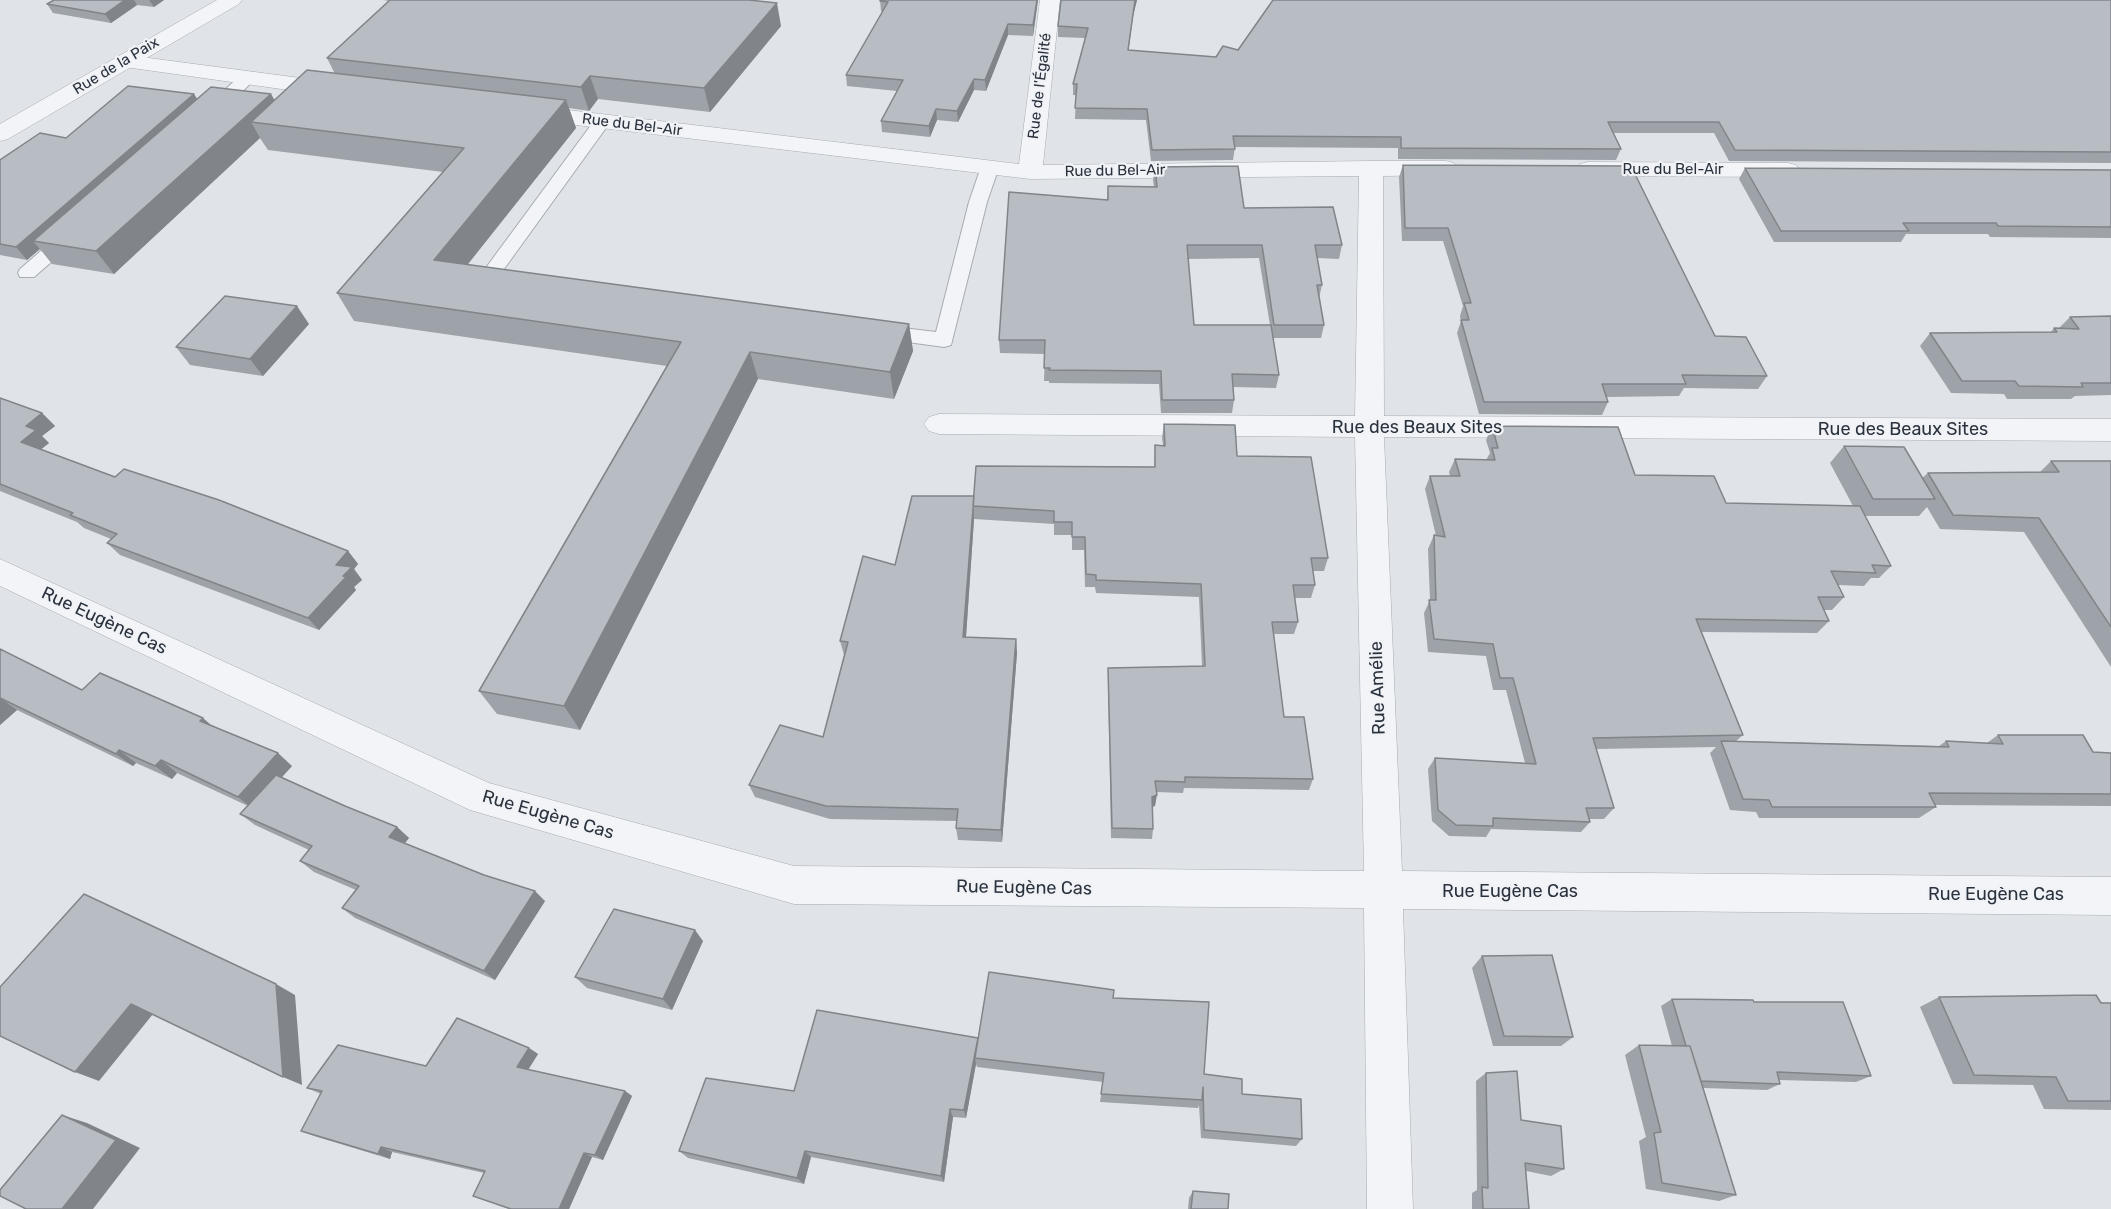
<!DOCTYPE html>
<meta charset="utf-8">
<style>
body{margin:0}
canvas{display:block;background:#e0e4e8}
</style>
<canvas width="2111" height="1209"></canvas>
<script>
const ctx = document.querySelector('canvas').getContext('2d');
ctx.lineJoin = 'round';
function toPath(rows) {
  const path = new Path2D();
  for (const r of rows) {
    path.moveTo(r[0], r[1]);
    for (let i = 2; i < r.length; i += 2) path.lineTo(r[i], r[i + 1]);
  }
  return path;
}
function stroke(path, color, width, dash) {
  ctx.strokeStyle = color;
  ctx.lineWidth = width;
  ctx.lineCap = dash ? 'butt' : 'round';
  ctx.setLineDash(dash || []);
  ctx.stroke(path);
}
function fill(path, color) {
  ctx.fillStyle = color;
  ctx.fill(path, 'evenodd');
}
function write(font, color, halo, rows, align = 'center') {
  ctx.font = font + ' Rubik,sans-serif';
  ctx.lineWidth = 4.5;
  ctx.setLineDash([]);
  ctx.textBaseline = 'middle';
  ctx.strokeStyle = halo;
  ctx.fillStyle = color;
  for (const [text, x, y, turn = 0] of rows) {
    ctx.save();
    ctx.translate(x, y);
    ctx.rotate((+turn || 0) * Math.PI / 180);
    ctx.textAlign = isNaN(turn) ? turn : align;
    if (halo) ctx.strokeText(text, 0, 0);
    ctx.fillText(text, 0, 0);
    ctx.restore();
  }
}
const service = toPath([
 [247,73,253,75,255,78,253,81,218,115,206,115,204,111,206,107,241,75,247,73],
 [603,116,611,121,504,269,505,277,519,285,522,289,519,293,512,295,501,293,489,283,485,269,597,117,603,116],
 [990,162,996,163,999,167,987,202,951,345,944,347,871,337,868,332,871,327,878,325,936,332,969,202,981,167,984,163,990,162],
 [71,229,78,231,80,235,78,239,34,277,20,277,18,273,20,269,64,231,71,229]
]);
const minor = toPath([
 [1040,0,1060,0,1043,165,1371,161,1446,161,1454,163,1458,168,1454,173,1446,175,1383,176,1384,416,2111,419,2111,441,1384,437,1402,871,2111,877,2111,915,1403,909,1413,1209,1367,1209,1364,908,794,904,470,810,0,586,0,559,489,783,794,866,1364,871,1355,437,939,434,929,431,924,424,929,417,939,414,1355,416,1359,176,1030,179,526,119,518,117,515,112,518,107,526,105,1019,164,1040,0],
 [126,55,338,83,346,85,349,90,346,95,338,97,118,66,115,61,118,56,126,55],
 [1588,162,1788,163,1796,165,1800,170,1796,175,1788,177,1588,176,1580,174,1576,169,1580,164,1588,162]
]);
const tertiary = toPath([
 [217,0,242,0,239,4,8,139,0,141,0,124,217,0]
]);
const wall = toPath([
 [54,0,164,0,154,7,137,5,111,23,53,13,47,4],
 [383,0,749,0,781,26,710,112,598,99,589,111,569,108,576,128,467,265,909,324,913,351,894,399,758,379,580,730,497,714,479,691,667,366,354,321,337,293,443,172,268,150,260,138,114,274,52,264,40,249,27,260,0,255,0,160,66,138,198,99,274,100,335,74,327,58,389,1],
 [880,0,1038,0,1033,36,1008,35,986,91,974,90,958,122,937,120,930,137,882,132,881,121,897,91,847,86,846,75,882,12,881,11],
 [1061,0,1137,0,1133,16,1128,50,1216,57,1238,50,2111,0,2111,163,1729,161,1714,133,1613,133,1621,149,1616,160,1398,159,1398,148,1235,147,1233,160,1151,161,1146,120,1075,119,1076,95,1073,95,1073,84,1085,38,1058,37,1058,26],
 [1403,165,1715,336,1767,376,1758,389,1684,388,1679,396,1606,397,1608,402,1602,415,1479,414,1457,333,1461,321,1460,316,1463,306,1443,241,1402,241,1399,177],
 [1155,167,1244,208,1342,245,1339,259,1317,258,1322,285,1319,298,1324,325,1321,338,1273,338,1279,375,1276,388,1233,387,1234,400,1232,413,1161,413,1159,384,1049,383,1049,381,1044,381,1045,354,1000,353,999,340,1107,200,1108,186,1154,187,1153,180],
 [1259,258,1270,325,1194,325,1188,259],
 [1745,168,2111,170,2111,238,1990,237,1988,234,1906,234,1901,242,1774,242,1739,179],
 [2111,316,2111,395,2075,396,2071,399,2007,399,2004,394,1951,393,1920,346,1930,333,2051,332,2054,328,2059,328,2070,317],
 [309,324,263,376,190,365,176,347],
 [0,398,42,413,55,426,42,436,49,443,41,449,115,477,348,551,358,564,354,569,362,580,354,587,356,590,319,630,120,555,107,543,111,539,84,528,77,522,0,491],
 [1164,424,1237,456,1328,558,1324,571,1313,571,1315,585,1311,598,1295,598,1298,622,1294,634,1274,634,1284,717,1313,779,1309,790,1184,788,1183,793,1156,792,1155,806,1152,807,1153,829,1152,839,1111,838,1108,680,1108,668,1202,666,1199,597,1096,593,1095,587,1085,587,1084,550,1072,550,1072,535,1054,535,1054,524,974,519,966,637,1016,639,1017,653,1002,842,958,840,956,828,957,821,830,819,755,797,749,785,823,737,844,655,840,641,895,565,974,496,1154,467,1155,445,1163,445,1162,438],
 [1492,426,1635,475,1726,503,1853,506,1830,463,1844,446,1922,478,1928,473,2040,472,2051,461,2111,461,2111,667,2024,532,1940,529,1927,507,1919,516,1865,516,1891,566,1879,578,1871,578,1864,586,1838,585,1844,597,1832,610,1824,610,1829,621,1817,633,1702,632,1743,735,1736,741,1939,746,1946,741,1987,743,1998,735,2093,752,2111,753,2111,806,1935,805,1936,807,1919,818,1759,818,1756,812,1730,810,1710,753,1716,747,1596,749,1614,808,1604,819,1589,819,1590,822,1581,832,1491,829,1486,837,1449,836,1432,821,1428,769,1435,758,1525,763,1506,690,1493,690,1486,656,1428,652,1424,613,1430,600,1428,549,1434,535,1436,536,1425,489,1430,476,1450,476,1449,472,1455,459,1486,460,1490,453,1486,440],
 [0,649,82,690,213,726,292,766,282,777,345,806,397,827,409,838,405,843,545,901,495,980,355,918,342,908,356,890,314,872,300,861,309,850,255,825,240,814,248,806,177,773,172,779,136,763,133,766,17,710,0,725],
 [703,941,672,1010,587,988,575,977],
 [1482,956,1573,1037,1561,1046,1493,1046,1472,968],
 [1939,997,2111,1003,2111,1110,2044,1109,2033,1085,1953,1084,1920,1007],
 [1113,998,1204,1074,1242,1094,1302,1139,1296,1146,1201,1138,1199,1105,1198,1108,1100,1102,1103,1082,977,1067,976,1064,966,1118,953,1117,944,1182,811,1157,804,1184,688,1158,679,1151,794,1091,978,1038],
 [1672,999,1754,1002,1871,1076,1856,1082,1779,1080,1780,1084,1767,1090,1703,1088,1736,1195,1719,1201,1646,1189,1639,1141,1646,1137,1625,1055,1639,1045,1672,1046,1661,1006],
 [529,1048,538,1054,528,1070,625,1091,632,1096,603,1160,592,1157,569,1209,509,1209,473,1196,484,1173,392,1152,390,1159,314,1136,301,1131,321,1094,307,1088],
 [1486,1073,1521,1120,1564,1169,1551,1176,1526,1171,1529,1209,1472,1209,1472,1193,1477,1190,1476,1081],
 [1193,1191,1228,1209,1188,1209,1189,1198]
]);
const shadedWall = toPath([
 [125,0,134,0,137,5,111,23,105,14],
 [149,0,164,0,154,7],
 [1037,0,1038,0,1033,36,1033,25],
 [1135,0,1137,0,1133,16,1127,61,1128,50],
 [777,3,781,26,710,112,704,88],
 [1008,24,1008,35,986,91,985,80],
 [590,76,598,99,589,111,581,87],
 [974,79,974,90,958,122,957,111],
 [194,94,202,106,33,241,40,249,27,260,16,247],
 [271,94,284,116,251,122,260,138,114,274,96,251],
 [566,100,576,128,449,288,434,260],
 [936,109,937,120,930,137,929,126],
 [297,306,309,324,263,376,250,359],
 [909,324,913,351,894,399,890,372],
 [750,352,758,379,580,730,564,706],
 [42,413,55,426,42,436,49,443,34,455,21,442,26,426],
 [973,506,974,519,965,651,963,637],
 [348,551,358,564,354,569,362,580,354,587,356,590,319,630,308,618,343,576,336,565],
 [1016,639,1017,653,1002,842,1001,830],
 [0,698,17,710,0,725],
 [203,718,218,731,200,721],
 [119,750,136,763,133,766,116,754],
 [278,753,292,766,253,809,238,797],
 [161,760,177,773,172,779,155,766],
 [1157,795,1155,806,1150,807,1152,797],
 [397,827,409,838,401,848,389,837],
 [535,891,545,901,495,980,484,971],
 [695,930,703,941,672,1010,663,999],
 [276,984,295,995,302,1085,283,1077],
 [131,1004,153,1014,99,1081,75,1072],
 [978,1038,975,1058,976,1064,966,1118,964,1110],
 [529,1048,538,1054,526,1073,517,1067],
 [625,1091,632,1096,603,1160,595,1155],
 [950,1109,953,1117,944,1182,941,1176],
 [62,1115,87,1123,140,1148,93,1209,62,1209],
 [381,1147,392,1152,390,1159,378,1154],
 [805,1151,811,1157,804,1184,797,1178],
 [584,1153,592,1157,569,1209,559,1209]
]);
const building = toPath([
 [54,0,125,0,105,14,47,4,54,0],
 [390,0,749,0,777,3,704,88,590,76,581,87,327,58,390,0],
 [880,0,1037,0,1033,25,1008,24,985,80,974,79,957,111,936,109,929,126,881,121,903,80,846,75,888,2,880,1,880,0],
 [1061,0,1135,0,1128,50,1216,57,1223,46,1238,50,1273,0,2111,0,2111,152,1735,150,1719,122,1608,122,1621,149,1401,148,1401,137,1233,136,1235,149,1152,150,1147,109,1075,108,1077,84,1073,84,1088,28,1058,26,1061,0],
 [307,70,566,100,434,260,909,324,890,372,750,352,564,706,479,691,681,342,337,293,464,148,251,122,307,70],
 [128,86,194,94,16,247,0,244,0,160,40,133,66,138,128,86],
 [211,87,271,94,96,251,33,241,211,87],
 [1403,165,1631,166,1715,336,1746,337,1767,376,1682,375,1686,384,1602,384,1608,402,1484,402,1461,320,1469,320,1464,303,1471,303,1448,228,1405,228,1403,165],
 [1238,166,1244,208,1333,207,1342,245,1315,245,1322,285,1317,285,1324,325,1274,325,1262,245,1187,245,1194,325,1271,325,1279,375,1232,374,1234,400,1162,400,1161,371,1049,370,1050,368,1044,368,1045,340,999,340,1009,192,1108,200,1108,186,1157,187,1155,167,1238,166],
 [1745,168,2111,170,2111,227,1998,226,1996,223,1903,223,1909,231,1781,231,1745,168],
 [225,296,297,306,250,359,176,347,225,296],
 [2111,316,2111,383,2081,383,2083,387,2019,386,2015,381,1962,381,1930,333,2057,332,2054,328,2079,329,2070,317,2111,316],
 [0,398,42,413,26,426,36,430,21,442,115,477,124,469,219,500,348,551,336,565,352,567,343,576,346,577,308,618,107,543,117,534,70,515,73,513,0,484,0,398],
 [1164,424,1235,425,1237,456,1311,457,1328,558,1311,558,1315,585,1293,585,1298,622,1272,622,1284,717,1304,717,1313,779,1185,777,1185,782,1155,781,1157,795,1152,797,1153,829,1112,828,1108,668,1205,666,1201,584,1096,580,1096,575,1086,574,1085,537,1072,537,1072,522,1054,522,1054,511,973,506,976,466,1155,467,1155,445,1165,446,1164,424],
 [1492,426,1618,427,1635,475,1714,476,1726,503,1860,506,1891,566,1872,565,1876,573,1831,571,1844,597,1818,597,1829,621,1696,619,1743,735,1593,738,1614,808,1586,808,1590,822,1493,818,1493,826,1456,825,1438,810,1435,758,1536,764,1513,678,1500,678,1493,644,1434,639,1429,600,1436,600,1434,535,1445,537,1430,476,1460,476,1455,459,1495,460,1492,448,1498,448,1492,426],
 [1844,446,1904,447,1935,499,1873,499,1844,446],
 [2051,461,2111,461,2111,627,2039,518,1953,515,1928,473,2059,472,2051,461],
 [912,496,974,496,963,637,1016,639,1001,830,956,828,958,809,826,806,749,785,780,725,823,737,848,642,840,641,863,556,895,565,912,496],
 [0,649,82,690,100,673,203,718,200,721,278,753,238,797,161,760,155,766,119,750,116,754,0,698,0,649],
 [1998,735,2083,735,2093,752,2111,753,2111,794,1929,793,1936,807,1772,807,1769,800,1743,799,1721,741,1949,747,1946,741,2003,744,1998,735],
 [276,775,345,806,397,827,389,837,484,875,535,891,484,971,342,908,359,886,300,861,312,846,240,814,276,775],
 [84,894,276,984,283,1077,131,1004,75,1072,0,1036,0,987,84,894],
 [614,909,695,930,663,999,575,977,614,909],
 [1552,955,1573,1037,1504,1036,1482,956,1552,955],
 [989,972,1114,990,1113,998,1209,1002,1204,1074,1242,1079,1242,1094,1301,1099,1302,1139,1204,1130,1203,1087,1202,1100,1101,1094,1104,1073,975,1058,989,972],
 [2096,995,2101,1003,2111,1003,2111,1101,2068,1101,2056,1077,1974,1075,1939,997,2096,995],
 [1672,999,1753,1000,1754,1002,1843,1002,1871,1076,1777,1072,1780,1084,1701,1081,1690,1046,1686,1046,1672,999],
 [817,1010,978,1038,964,1110,950,1109,941,1176,805,1151,797,1178,679,1151,706,1078,794,1091,817,1010],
 [457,1018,529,1048,517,1067,625,1091,595,1155,584,1153,559,1209,511,1209,473,1196,485,1171,381,1147,378,1154,301,1131,322,1091,307,1088,338,1045,426,1066,457,1018],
 [1639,1045,1690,1046,1736,1195,1662,1183,1654,1133,1661,1132,1639,1045],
 [1517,1071,1521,1120,1561,1126,1564,1169,1525,1163,1529,1209,1483,1209,1482,1187,1488,1188,1486,1073,1517,1071],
 [62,1115,116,1140,62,1209,26,1209,0,1196,0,1190,62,1115],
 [1193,1191,1229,1194,1228,1209,1191,1209,1193,1191]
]);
const farStreetnames = [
 ["Rue de la Paix",116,66,-31],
 ["Rue de l'Égalité",1040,86,-83],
 ["Rue du Bel-Air",632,125,7],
 ["Rue du Bel-Air",1673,170],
 ["Rue du Bel-Air",1115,171,-1]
];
const streetNames = [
 ["Rue des Beaux Sites",1417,428],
 ["Rue des Beaux Sites",1903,430],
 ["Rue Eugène Cas",104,621,25],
 ["Rue Amélie",1378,688,-92],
 ["Rue Eugène Cas",548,815,16],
 ["Rue Eugène Cas",1024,888,1],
 ["Rue Eugène Cas",1510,892],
 ["Rue Eugène Cas",1996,895]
];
stroke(service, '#a6abb2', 2);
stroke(minor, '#a6abb2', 1);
stroke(tertiary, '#a6abb2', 1);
fill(service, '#f3f4f7');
fill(minor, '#f3f4f7');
fill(tertiary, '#f3f4f7');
fill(wall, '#9ea3a9');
fill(shadedWall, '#818489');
fill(building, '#b8bdc4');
stroke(building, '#818489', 1.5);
write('15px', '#2a323e', '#f0f2f6', farStreetnames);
write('18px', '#2a323e', '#f0f2f6', streetNames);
</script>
